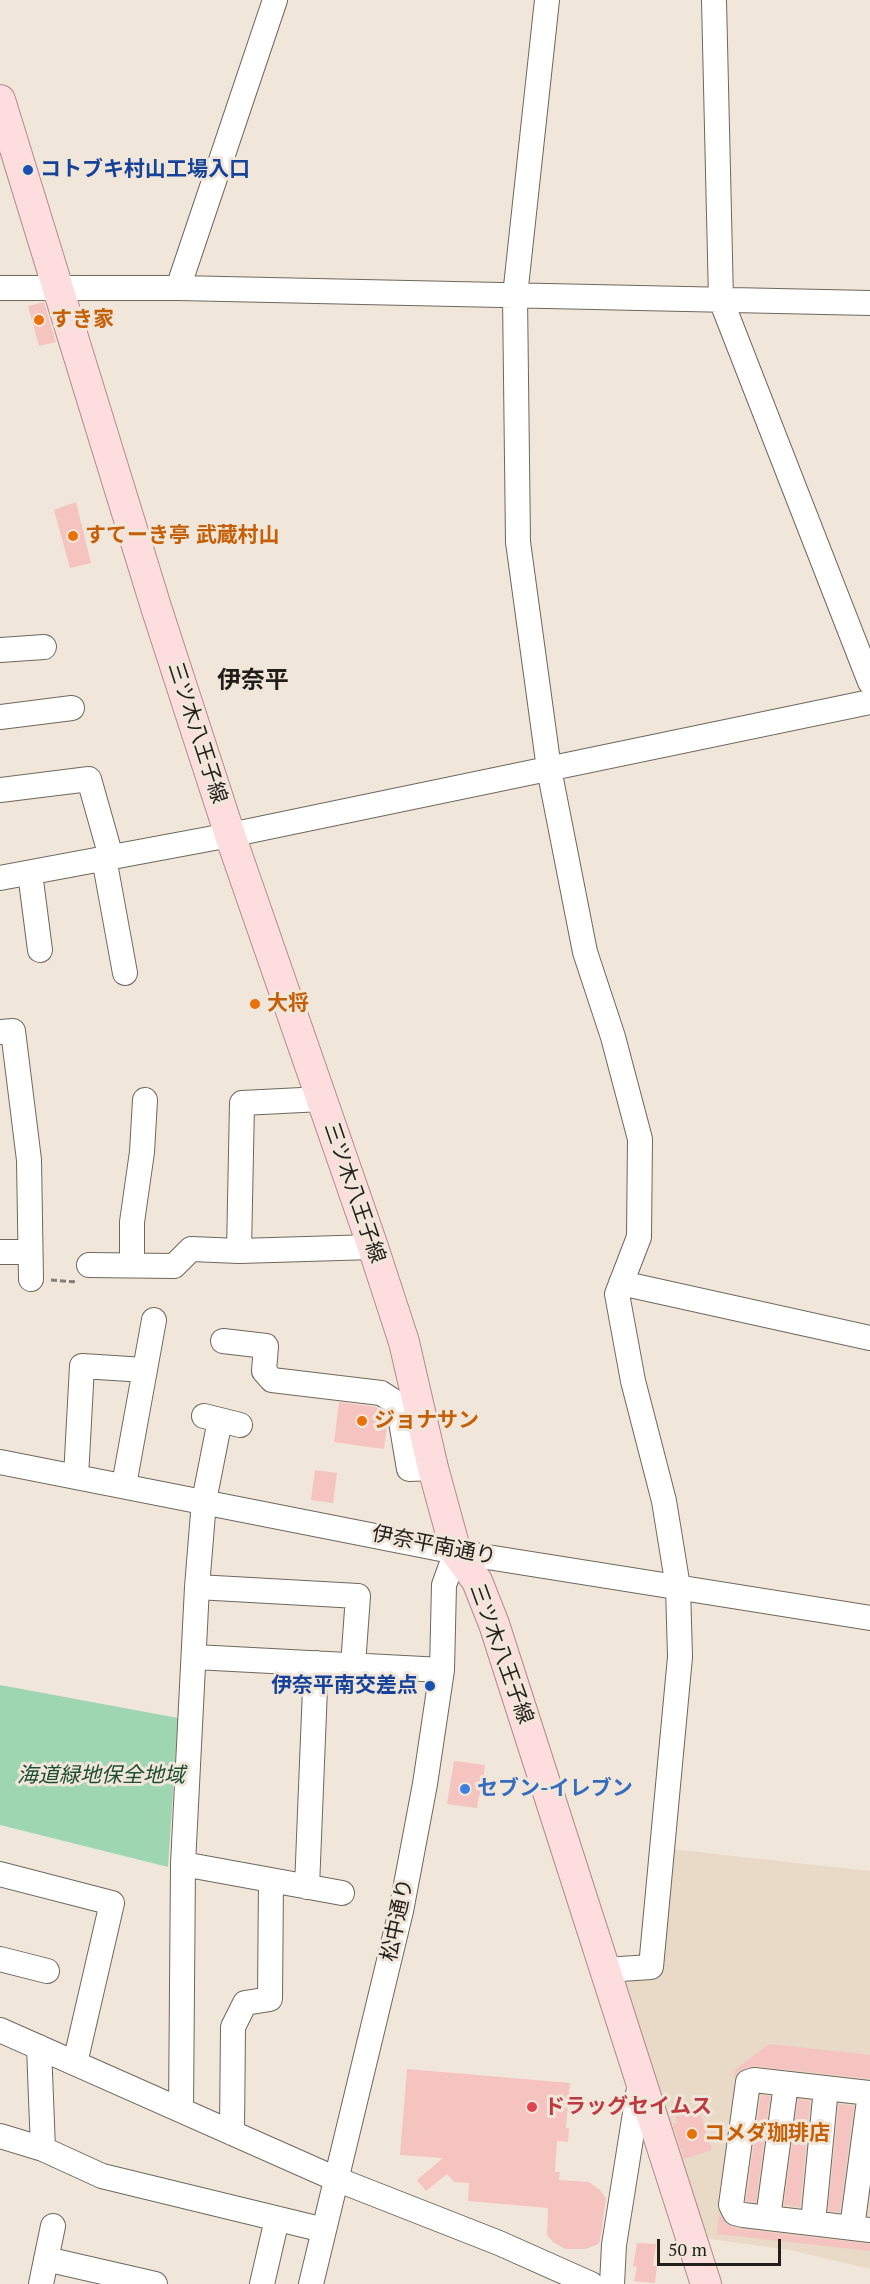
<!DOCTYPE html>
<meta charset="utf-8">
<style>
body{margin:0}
#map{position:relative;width:870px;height:2284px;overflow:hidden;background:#f1e6da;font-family:"PT Serif",serif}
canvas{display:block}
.scale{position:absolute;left:657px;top:2239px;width:124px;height:27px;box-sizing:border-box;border:3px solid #221e1a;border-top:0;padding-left:8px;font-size:18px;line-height:21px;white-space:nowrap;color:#221e1a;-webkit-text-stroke:4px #f1e6da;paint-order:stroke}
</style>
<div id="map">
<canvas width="870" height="2284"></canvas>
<div class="scale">50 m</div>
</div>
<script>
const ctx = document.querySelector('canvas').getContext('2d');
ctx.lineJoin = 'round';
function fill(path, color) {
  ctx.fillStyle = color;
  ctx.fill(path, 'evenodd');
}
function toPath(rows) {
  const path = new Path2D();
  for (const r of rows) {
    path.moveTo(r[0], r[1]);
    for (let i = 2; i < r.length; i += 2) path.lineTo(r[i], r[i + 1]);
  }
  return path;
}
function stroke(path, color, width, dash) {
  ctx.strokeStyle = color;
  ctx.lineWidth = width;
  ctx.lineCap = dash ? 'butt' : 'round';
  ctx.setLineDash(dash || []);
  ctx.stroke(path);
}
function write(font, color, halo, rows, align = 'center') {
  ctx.font = font + ' "PT Serif","Noto Sans JP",serif';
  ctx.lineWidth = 6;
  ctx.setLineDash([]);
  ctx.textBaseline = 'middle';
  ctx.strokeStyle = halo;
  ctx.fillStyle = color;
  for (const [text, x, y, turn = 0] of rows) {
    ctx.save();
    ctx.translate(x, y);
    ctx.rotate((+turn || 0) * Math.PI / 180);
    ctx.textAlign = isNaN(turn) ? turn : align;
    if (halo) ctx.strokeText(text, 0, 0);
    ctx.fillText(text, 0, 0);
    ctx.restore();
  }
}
const built = toPath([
 [671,1849,870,1871,870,2269,790,2250,703,2238,621,1977,656,1975]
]);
const green = toPath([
 [0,1685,178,1718,168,1867,0,1825]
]);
const building = toPath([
 [44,302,56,342,39,346,28,306],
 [76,502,91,563,70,568,54,510],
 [339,1402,376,1407,385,1413,387,1426,384,1449,334,1442],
 [315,1470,337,1473,333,1503,311,1500],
 [454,1761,485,1765,481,1796,479,1795,477,1808,447,1804],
 [769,2044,870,2055,870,2079,755,2066,743,2069,737,2073,734,2079,735,2070],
 [407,2069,570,2083,566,2128,569,2128,568,2142,557,2141,555,2172,560,2172,559,2180,589,2182,600,2190,606,2198,600,2241,598,2244,586,2249,565,2249,553,2242,547,2235,548,2208,468,2201,469,2183,454,2182,447,2174,426,2191,417,2180,443,2158,400,2155],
 [761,2095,770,2096,756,2202,746,2201],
 [798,2099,810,2101,800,2207,784,2205],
 [839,2104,854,2106,840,2212,828,2211],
 [698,2106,712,2150,684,2159,673,2124,677,2123,675,2112],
 [719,2214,726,2224,740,2229,870,2244,870,2251,717,2234],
 [637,2243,656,2244,653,2266,657,2266,655,2283,634,2281,637,2267,633,2266]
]);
const path = toPath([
 [51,1280,77,1282]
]);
const minor = toPath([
 [547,0,515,296,518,542,549,769,585,952,613,1037,640,1139,639,1237,617,1294,633,1381,664,1501,678,1587,680,1657,651,1967,605,1970],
 [714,0,721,300,870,682],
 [0,288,178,288,870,303],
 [178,288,275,0],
 [0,650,44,647],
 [0,717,72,708],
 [0,790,89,779,111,857],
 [104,858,125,973],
 [30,873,40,950],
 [0,878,230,835,870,702],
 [0,1032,13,1031,29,1160,31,1279],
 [239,1251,242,1103,322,1099],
 [0,1252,30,1252],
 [89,1265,174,1266,191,1249,239,1251,373,1247],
 [132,1265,132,1222,142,1152,145,1100],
 [621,1283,870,1338],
 [223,1341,266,1346,264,1371,272,1380,381,1393,398,1404,409,1469,433,1468],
 [204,1416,240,1425],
 [0,1462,456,1552,870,1618],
 [76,1477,82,1366,145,1370],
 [124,1485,154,1320],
 [197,1587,358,1596,353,1665],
 [195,1657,442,1670],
 [183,1864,342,1893],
 [0,1874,112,1903,75,2063],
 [307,1887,316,1663],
 [0,1959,47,1971],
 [0,2030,336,2179,499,2243,591,2284],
 [39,2047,43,2149],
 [870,2093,754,2080,748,2082,731,2205,735,2213,743,2215,870,2230],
 [181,2110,183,1864,197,1587,204,1501,220,1420],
 [232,2133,233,2027,245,2003,270,1999,271,1880],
 [0,2136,43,2149,102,2176,324,2230],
 [768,2218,786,2084],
 [813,2223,826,2088],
 [852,2228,870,2093],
 [46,2259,155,2284],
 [41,2284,53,2226],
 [262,2284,277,2219],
 [311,2284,401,1911,425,1784,442,1670,444,1585,456,1552],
 [612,2284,614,2245,640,2082]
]);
const major = toPath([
 [0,100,156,607,230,835,373,1247,404,1342,433,1468,456,1552,477,1581,494,1624,706,2284]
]);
const markers = [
 [28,170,6,"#1a4fb4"],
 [39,320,6,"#e8710a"],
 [73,536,6,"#e8710a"],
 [255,1004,6,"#e8710a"],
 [362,1421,6,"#e8710a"],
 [430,1686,6,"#1a4fb4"],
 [465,1789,6,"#3f7fe0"],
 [532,2107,6,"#e0444e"],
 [692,2134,6,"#e8710a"]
];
const transitNames = [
 ["コトブキ村山工場入口",40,170],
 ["伊奈平南交差点",418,1686,"right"]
];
const foodNames = [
 ["すき家",51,320],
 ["すてーき亭 武蔵村山",85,536],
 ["大将",267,1004],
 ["ジョナサン",374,1421],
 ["コメダ珈琲店",704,2134]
];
const streetNames = [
 ["三ツ木八王子線",197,733,72],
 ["三ツ木八王子線",354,1193,71],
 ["伊奈平南通り",434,1546,11],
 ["三ツ木八王子線",501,1654,70],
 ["松中通り",398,1920,-78]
];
const parkNames = [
 ["海道緑地保全地域",101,1776]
];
const shopNames = [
 ["セブン-イレブン",477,1789]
];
const healthNames = [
 ["ドラッグセイムス",544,2107]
];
const quarterNames = [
 ["伊奈平",253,681]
];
fill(built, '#e9d9c7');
fill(green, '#9ed6b1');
fill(building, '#f5c4c1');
stroke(minor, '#70675c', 26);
stroke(major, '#b08c8b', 32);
stroke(path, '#857e76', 3, [6, 3]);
stroke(minor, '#fff', 24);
stroke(major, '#feddde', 30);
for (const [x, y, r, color] of markers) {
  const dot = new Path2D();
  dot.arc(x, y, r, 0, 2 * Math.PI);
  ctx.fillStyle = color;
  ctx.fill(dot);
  stroke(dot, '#f1e6da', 2);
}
write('bold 21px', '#164399', '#f1e6da', transitNames, 'left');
write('bold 21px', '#c56008', '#f1e6da', foodNames, 'left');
write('21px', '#221e1a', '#f1e6da', streetNames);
write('italic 21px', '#1c4f32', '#f1e6da', parkNames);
write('bold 21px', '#366cbe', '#f1e6da', shopNames, 'left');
write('bold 21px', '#be3a42', '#f1e6da', healthNames, 'left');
write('bold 24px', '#221e1a', '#f1e6da', quarterNames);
</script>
